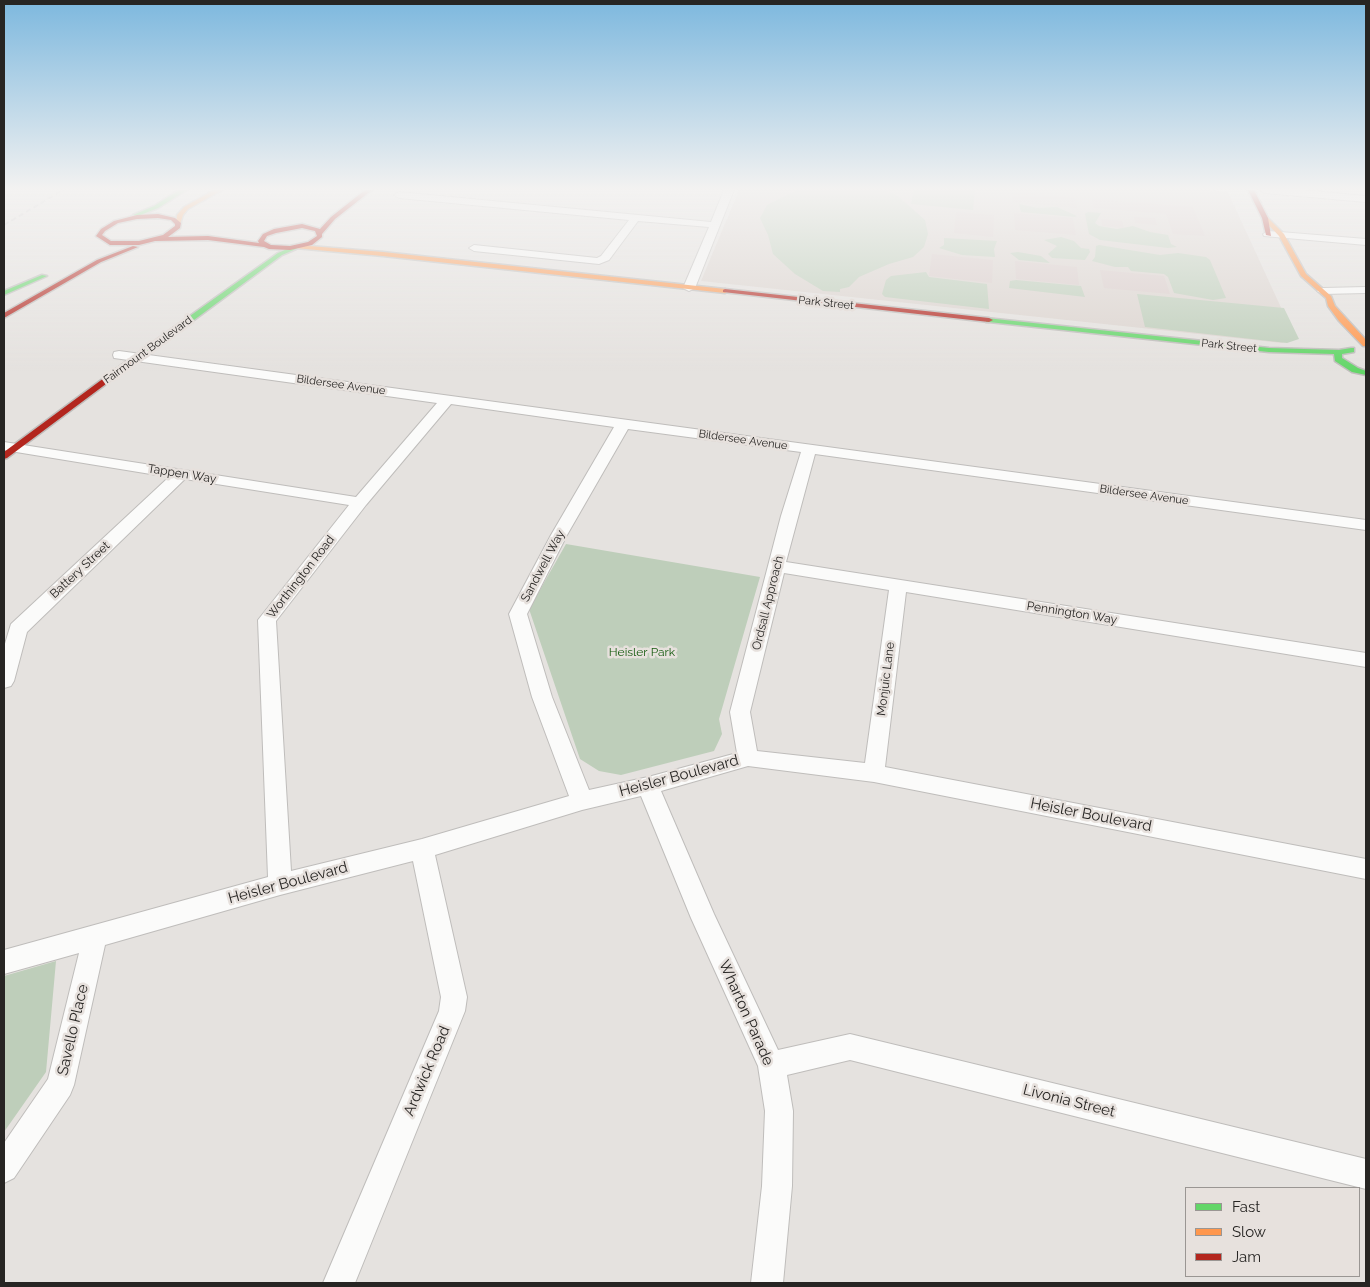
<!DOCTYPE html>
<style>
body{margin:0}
#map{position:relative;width:1370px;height:1287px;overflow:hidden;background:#e5e2df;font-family:Raleway,sans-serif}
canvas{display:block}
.frame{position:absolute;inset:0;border:5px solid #272523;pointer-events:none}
.legend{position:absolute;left:1185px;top:1187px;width:175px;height:90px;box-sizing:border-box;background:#e7e1dd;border:1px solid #9a9693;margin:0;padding:6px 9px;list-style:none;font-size:15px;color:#272523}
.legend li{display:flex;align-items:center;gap:10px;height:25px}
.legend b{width:25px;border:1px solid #9a9693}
</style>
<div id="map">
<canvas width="1370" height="1287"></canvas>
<div class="frame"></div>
<ul class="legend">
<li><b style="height:6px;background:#63d668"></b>Fast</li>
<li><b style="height:6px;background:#ff974d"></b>Slow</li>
<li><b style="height:6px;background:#b3261e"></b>Jam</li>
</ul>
</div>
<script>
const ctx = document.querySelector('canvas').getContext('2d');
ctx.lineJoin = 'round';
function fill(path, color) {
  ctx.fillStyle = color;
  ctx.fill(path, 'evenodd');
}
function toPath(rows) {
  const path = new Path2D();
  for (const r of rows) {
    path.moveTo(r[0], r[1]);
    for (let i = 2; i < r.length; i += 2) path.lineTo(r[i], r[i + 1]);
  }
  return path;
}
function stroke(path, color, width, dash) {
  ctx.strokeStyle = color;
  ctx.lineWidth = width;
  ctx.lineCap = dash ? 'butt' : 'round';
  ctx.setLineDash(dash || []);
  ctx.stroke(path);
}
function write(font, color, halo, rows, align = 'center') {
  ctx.font = font + ' Raleway,sans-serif';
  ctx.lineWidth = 5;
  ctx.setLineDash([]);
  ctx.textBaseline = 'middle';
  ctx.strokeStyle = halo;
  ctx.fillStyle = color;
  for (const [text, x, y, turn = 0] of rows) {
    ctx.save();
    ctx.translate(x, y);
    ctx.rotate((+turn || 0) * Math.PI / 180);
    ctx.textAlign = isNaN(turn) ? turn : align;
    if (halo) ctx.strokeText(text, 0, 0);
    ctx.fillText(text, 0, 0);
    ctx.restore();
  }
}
const built = toPath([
 [739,190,1207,190,1228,192,1295,338,1282,343,701,281]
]);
const green = toPath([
 [797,190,887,190,899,197,925,220,928,234,924,247,913,257,889,264,859,277,849,287,840,289,840,292,823,291,795,274,773,254,768,235,760,218,767,205],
 [914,190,975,190,973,210,911,204],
 [1019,204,1037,208,1057,207,1077,216,1075,217,1021,212],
 [1088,212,1101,213,1095,223,1099,226,1117,229,1133,226,1150,232,1168,235,1171,244,1177,247,1168,248,1100,240,1089,234,1085,214],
 [1061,237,1074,241,1081,248,1089,249,1090,252,1085,260,1052,258,1048,254,1057,246,1044,240],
 [944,238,997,241,994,249,995,257,962,255,939,248,944,245],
 [1099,245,1160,255,1178,253,1206,257,1210,260,1226,298,1213,300,1174,293,1168,277,1164,274,1131,271,1128,267,1115,267,1092,261,1095,257,1096,246],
 [1018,252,1041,256,1050,263,1019,260,1010,253],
 [926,272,929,277,987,284,989,309,885,297,882,294,886,280,891,276],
 [1016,280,1081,286,1085,297,1009,288,1010,281],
 [1137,294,1284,308,1299,339,1287,343,1145,327],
 [566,544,760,577,719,719,722,734,714,751,621,775,599,771,580,759,529,609],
 [56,961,46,1072,4,1132,4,976]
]);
const building = toPath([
 [1012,192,1075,198,1077,208,1013,202],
 [1092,199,1193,207,1205,236,1173,234,1166,214,1094,208],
 [956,212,994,215,993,237,954,233],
 [1014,213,1073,218,1076,235,1015,230],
 [1134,217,1155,218,1157,225,1135,223],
 [1101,219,1122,221,1124,228,1102,226],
 [932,254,993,260,992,283,929,276],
 [1015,261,1077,267,1079,285,1016,279],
 [1100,270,1164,276,1170,294,1104,288]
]);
const street = toPath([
 [724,190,734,190,695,288,689,291,683,288,709,227,638,221,609,260,599,264,474,251,469,248,474,245,597,258,601,256,629,220,399,198,394,195,399,192,711,222,724,190],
 [1260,190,1302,190,1366,196,1366,202,1264,193,1260,190],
 [1268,231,1366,239,1366,245,1264,236,1263,234,1268,231],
 [1366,287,1366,293,1323,294,1317,291,1323,288,1366,287],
 [119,351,1366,520,1366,530,815,454,786,562,1366,653,1366,667,906,592,885,767,1366,859,1366,879,874,782,748,766,661,791,714,914,778,1050,850,1034,1366,1159,1366,1189,850,1060,787,1075,793,1111,792,1186,783,1283,751,1283,762,1186,765,1111,758,1066,691,918,641,796,582,810,435,855,467,997,465,1011,355,1283,323,1283,439,1011,441,997,413,861,280,895,105,945,74,1085,70,1095,14,1178,4,1183,4,1143,48,1079,79,953,4,974,4,950,268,877,258,620,349,505,185,479,27,632,14,681,11,686,4,688,4,647,11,624,169,477,4,450,4,442,356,497,437,403,114,358,113,355,114,352,119,351],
 [451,404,614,427,551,535,509,614,532,697,569,796,422,839,291,871,276,621,366,505,451,404],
 [628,429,801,452,781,516,730,712,737,753,648,777,589,790,552,697,527,614,567,535,628,429],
 [784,573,889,590,865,763,757,751,750,712,784,573]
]);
const fast = toPath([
 [179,190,187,190,158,208,138,216,133,215,154,206,179,190],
 [294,246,297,248,296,249,282,255,133,365,127,365,127,361,278,253,294,246],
 [42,275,47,276,4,295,4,291,42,275],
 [986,318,1269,348,1339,350,1351,348,1354,348,1354,352,1342,354,1342,358,1358,368,1366,371,1366,375,1352,372,1335,361,1334,354,1269,352,989,322,986,322,986,318]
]);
const slow = toPath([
 [214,190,222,190,188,209,183,215,180,224,176,224,177,215,184,207,214,190],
 [1263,217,1267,217,1284,234,1306,274,1331,296,1335,306,1345,317,1366,340,1366,346,1363,346,1339,321,1328,306,1326,298,1301,276,1279,236,1263,219,1263,217],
 [297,245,383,252,725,289,728,291,725,293,383,256,295,248,295,246,297,245]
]);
const jam = toPath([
 [365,190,372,190,335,219,322,234,322,237,312,245,290,250,269,249,264,247,208,240,155,241,139,245,110,245,96,236,101,229,114,221,137,215,158,214,175,218,181,223,180,228,168,237,208,236,259,243,258,241,263,234,274,229,302,224,320,229,331,217,365,190],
 [158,218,171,220,175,224,175,226,163,235,139,241,111,241,102,235,105,231,118,223,137,219,158,218],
 [302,228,315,231,317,236,308,242,290,246,271,245,264,241,267,236,276,233,302,228],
 [1248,190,1254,190,1268,218,1271,236,1266,235,1262,218,1248,190],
 [133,246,138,247,101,262,4,318,4,313,97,260,133,246],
 [725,289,989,318,993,320,989,322,723,292,723,290,725,289],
 [127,361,134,363,7,458,4,459,4,452,127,361]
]);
const rail = toPath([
 [4,225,63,190]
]);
const farStreetnames = [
 ["Park Street",826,303,6],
 ["Park Street",1229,346,6],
 ["Fairmount Boulevard",148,350,-36],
 ["Bildersee Avenue",341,385,8],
 ["Bildersee Avenue",743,440,8],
 ["Bildersee Avenue",1144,495,8]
];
const streetNames = [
 ["Tappen Way",182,474,9],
 ["Sandwell Way",543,566,-62],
 ["Battery Street",80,570,-43],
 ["Worthington Road",301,577,-52],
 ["Ordsall Approach",768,603,-76],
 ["Pennington Way",1072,613,9],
 ["Monjuic Lane",886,679,-83]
];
const parkNames = [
 ["Heisler Park",642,652]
];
const nearStreetnames = [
 ["Heisler Boulevard",679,776,-15],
 ["Heisler Boulevard",1091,815,11],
 ["Heisler Boulevard",288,883,-15],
 ["Wharton Parade",746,1013,66],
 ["Savello Place",73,1030,-77],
 ["Ardwick Road",427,1071,-67],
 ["Livonia Street",1069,1101,14]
];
fill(built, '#dcd4cf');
fill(green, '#beceba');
fill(building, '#daccca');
stroke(street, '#bfbdbb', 2);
stroke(fast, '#bfbdbb', 3);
stroke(slow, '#bfbdbb', 3);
stroke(jam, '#bfbdbb', 3);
fill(street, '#fbfbfa');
fill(fast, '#63d668');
fill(slow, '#ff974d');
fill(jam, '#b3261e');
stroke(rail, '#cccbcb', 2, [5.5, 3]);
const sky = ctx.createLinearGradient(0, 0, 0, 371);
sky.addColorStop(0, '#7db8de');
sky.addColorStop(0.51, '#f3f2f1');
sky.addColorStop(1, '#f3f2f100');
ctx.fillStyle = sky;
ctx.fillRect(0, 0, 1370, 371);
write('11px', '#272523', '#e7e1dd', farStreetnames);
write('12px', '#272523', '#e7e1dd', streetNames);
write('12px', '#155b0f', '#e7e1dd', parkNames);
write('15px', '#272523', '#e7e1dd', nearStreetnames);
</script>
